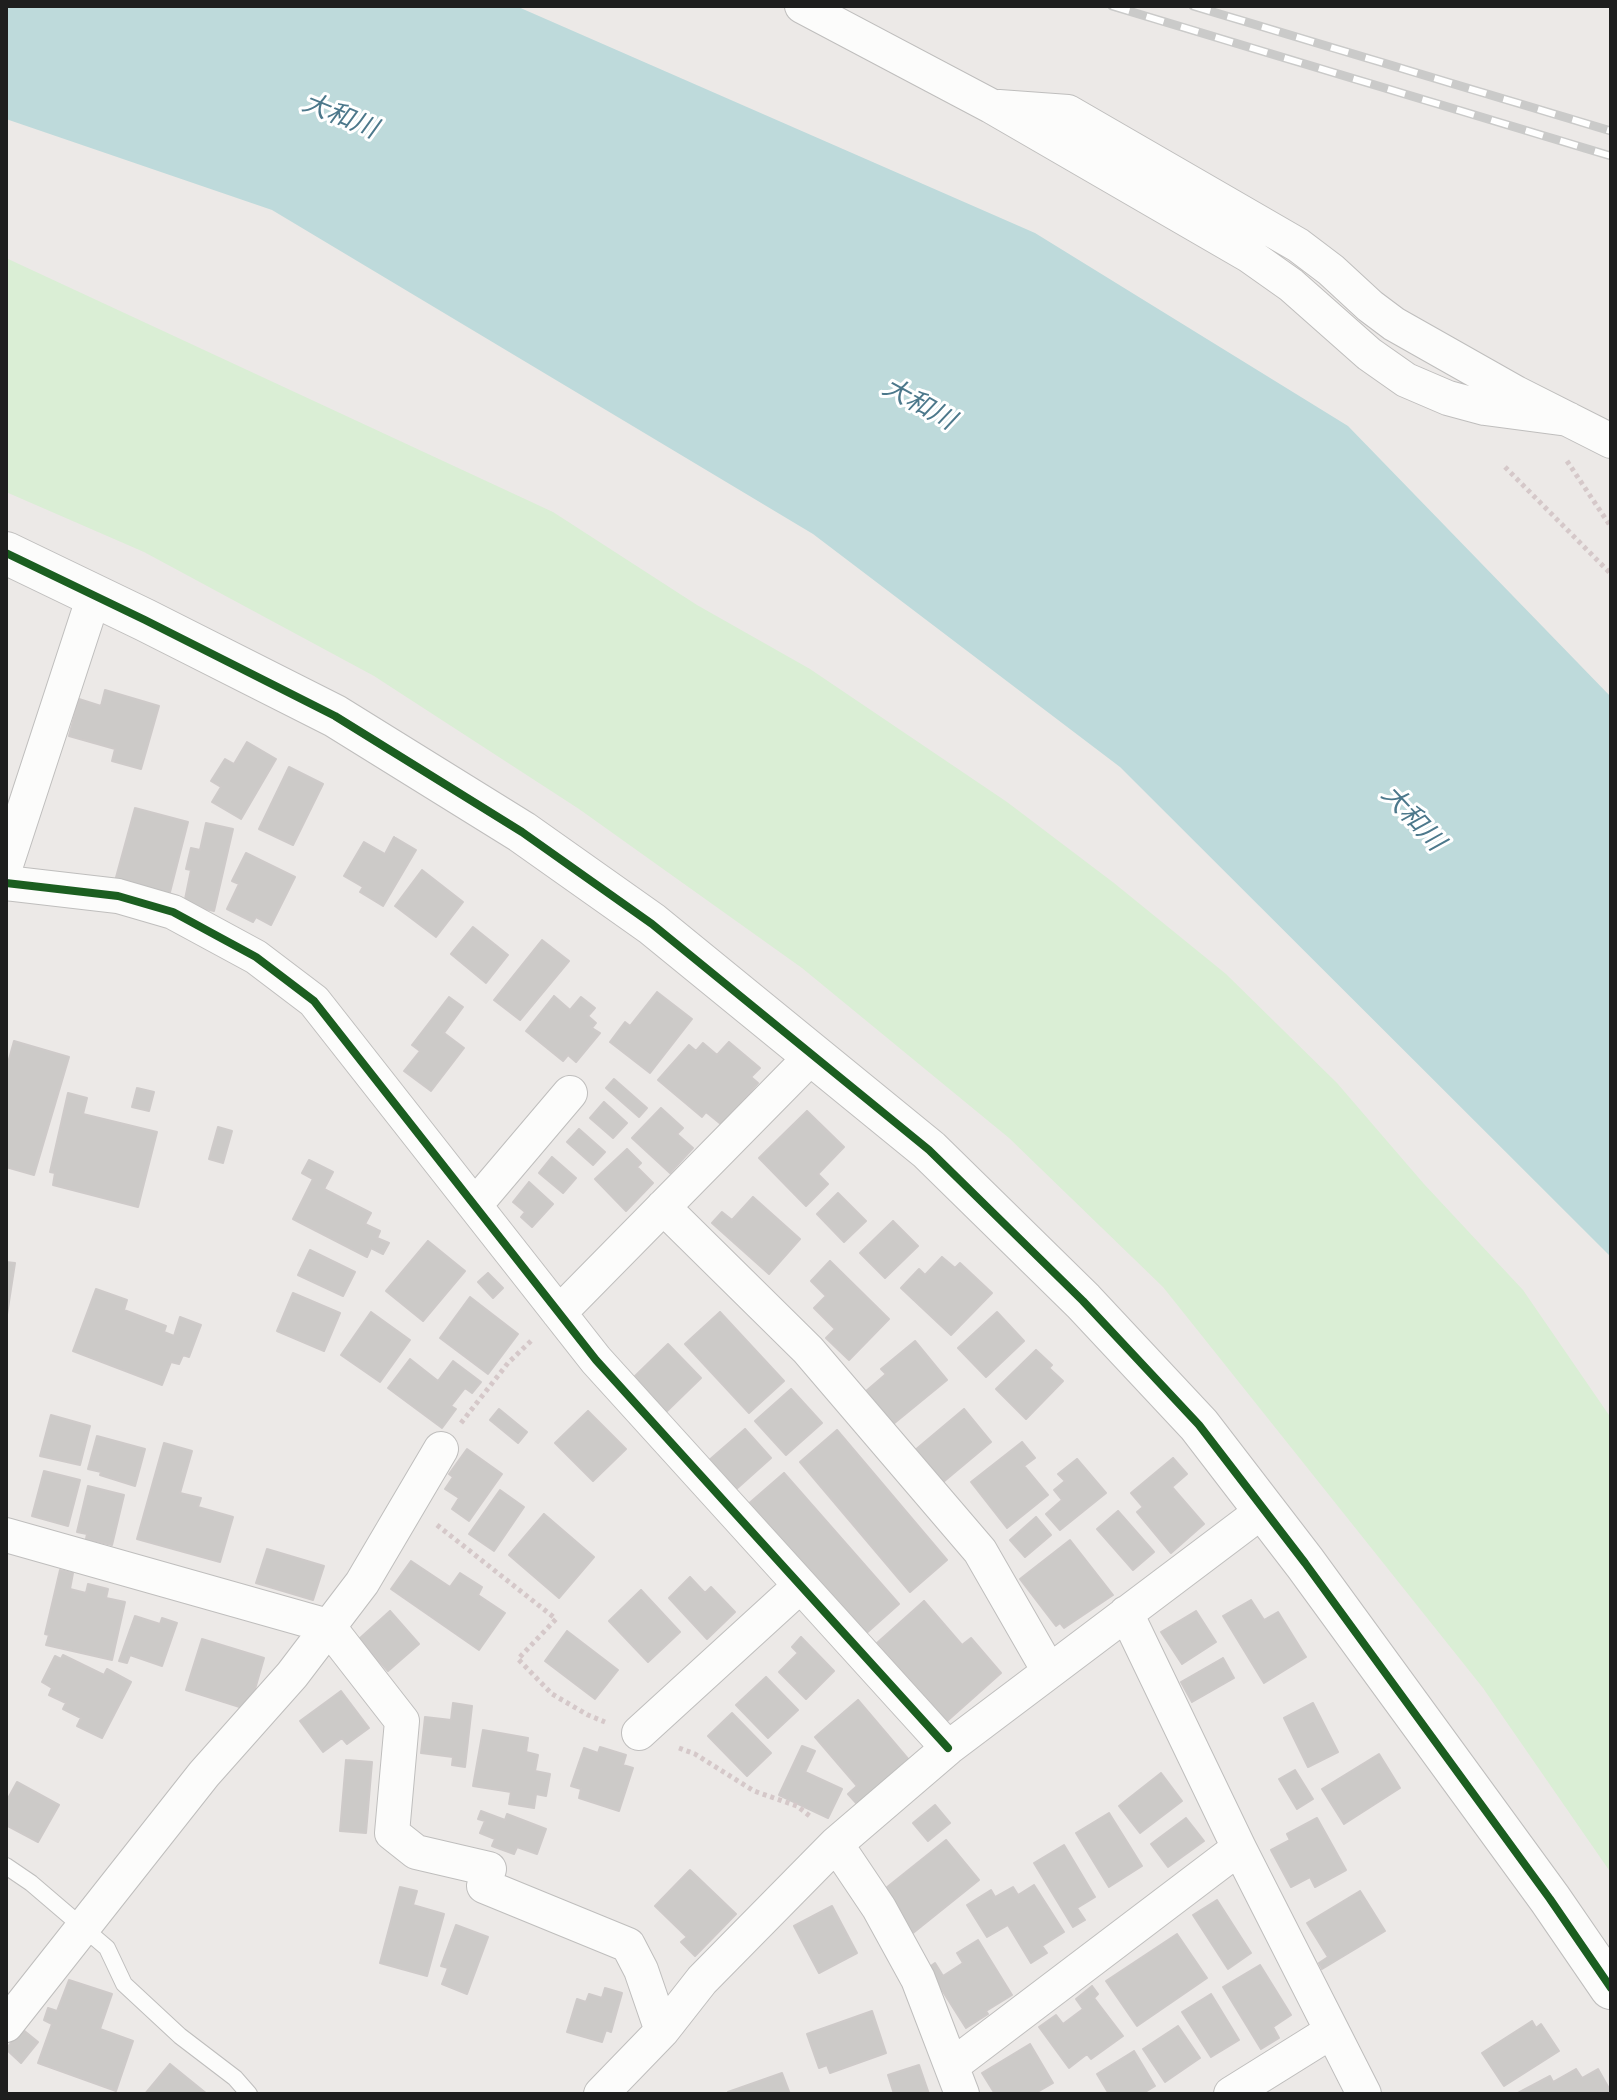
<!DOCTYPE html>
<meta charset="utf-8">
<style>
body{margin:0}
#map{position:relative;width:1617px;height:2100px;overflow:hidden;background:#ece9e7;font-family:"Public Sans",sans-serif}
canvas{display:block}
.frame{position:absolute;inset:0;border:8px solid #1e1e1e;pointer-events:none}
</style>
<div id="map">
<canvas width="1617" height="2100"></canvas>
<div class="frame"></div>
</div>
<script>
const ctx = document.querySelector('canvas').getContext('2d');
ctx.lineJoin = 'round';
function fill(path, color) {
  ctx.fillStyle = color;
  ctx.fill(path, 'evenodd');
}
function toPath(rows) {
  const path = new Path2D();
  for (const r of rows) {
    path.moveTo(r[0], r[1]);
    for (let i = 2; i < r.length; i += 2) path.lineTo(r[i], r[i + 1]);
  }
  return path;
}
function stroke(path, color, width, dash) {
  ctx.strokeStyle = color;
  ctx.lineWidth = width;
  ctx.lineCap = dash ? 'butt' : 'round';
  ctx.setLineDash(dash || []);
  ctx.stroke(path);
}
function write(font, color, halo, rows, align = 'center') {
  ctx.font = font + ' "Public Sans","Noto Sans JP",sans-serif';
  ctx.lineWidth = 6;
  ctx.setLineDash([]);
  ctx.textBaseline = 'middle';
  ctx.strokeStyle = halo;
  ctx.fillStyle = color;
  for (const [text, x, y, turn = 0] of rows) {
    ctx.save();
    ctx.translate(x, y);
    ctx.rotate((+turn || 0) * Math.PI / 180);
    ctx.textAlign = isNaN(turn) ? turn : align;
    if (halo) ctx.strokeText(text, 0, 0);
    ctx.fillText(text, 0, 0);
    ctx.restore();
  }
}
const park = toPath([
 [6,258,553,512,697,605,810,669,1007,802,1114,883,1226,974,1337,1083,1424,1184,1523,1290,1611,1418,1611,1873,1483,1688,1163,1287,1009,1138,802,968,579,809,374,676,144,552,6,492]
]);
const water = toPath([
 [6,6,516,6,1035,233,1348,426,1611,697,1611,1257,1120,767,813,534,272,210,6,119]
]);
const building = toPath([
 [105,690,159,706,141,769,112,761,115,749,69,736,79,699,101,706,105,690],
 [247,742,276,759,241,819,212,802,221,787,211,781,225,759,234,764,247,742],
 [289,767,323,784,293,845,259,829,289,767],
 [135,808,188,822,169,896,115,881,135,808],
 [206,823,233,829,214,911,184,904,191,870,186,869,191,848,200,850,206,823],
 [394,837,416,850,383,906,360,892,363,887,344,876,364,842,385,854,394,837],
 [246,853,295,877,271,925,256,917,253,922,227,909,239,884,232,881,246,853],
 [422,870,463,902,436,937,395,906,422,870],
 [473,927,508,955,486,983,451,954,473,927],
 [542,940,569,961,520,1020,494,1000,542,940],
 [657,992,692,1019,650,1073,610,1042,625,1022,630,1026,657,992],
 [554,996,570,1010,581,997,595,1008,588,1016,596,1023,592,1028,600,1033,576,1062,568,1055,563,1061,526,1031,554,996],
 [449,997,463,1007,444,1033,464,1048,431,1091,404,1071,420,1051,412,1045,449,997],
 [14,1041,69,1057,34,1175,6,1167,6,1070,14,1041],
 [729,1042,760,1068,751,1077,758,1083,722,1125,706,1112,702,1117,658,1080,689,1045,696,1051,703,1043,717,1055,729,1042],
 [614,1079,647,1108,639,1117,606,1088,614,1079],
 [137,1088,154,1092,149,1111,132,1107,137,1088],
 [68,1093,87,1098,83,1114,157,1132,138,1207,53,1185,55,1173,50,1172,68,1093],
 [604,1102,627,1123,613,1138,590,1118,604,1102],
 [661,1108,683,1128,677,1134,693,1148,670,1173,632,1138,661,1108],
 [807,1111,844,1147,818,1174,828,1184,806,1206,759,1158,807,1111],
 [218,1127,232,1131,223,1163,209,1159,218,1127],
 [579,1129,605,1152,593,1165,567,1142,579,1129],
 [627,1149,641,1163,637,1167,653,1183,626,1211,595,1179,627,1149],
 [552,1157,576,1178,563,1193,539,1173,552,1157],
 [309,1160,333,1172,324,1189,371,1213,365,1224,380,1231,377,1238,389,1243,383,1254,371,1248,367,1257,293,1219,313,1179,302,1173,309,1160],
 [529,1182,553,1204,532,1227,521,1217,525,1212,513,1202,529,1182],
 [838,1193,866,1221,844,1242,817,1214,838,1193],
 [753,1197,800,1239,769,1274,712,1223,722,1212,732,1220,753,1197],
 [893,1221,918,1246,885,1278,860,1253,893,1221],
 [428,1241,465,1271,423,1321,386,1291,428,1241],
 [310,1250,355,1272,343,1296,298,1275,310,1250],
 [942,1257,955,1268,960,1263,992,1293,951,1335,901,1288,919,1269,925,1275,942,1257],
 [830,1261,889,1319,849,1360,826,1338,835,1329,814,1308,826,1296,811,1281,830,1261],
 [6,1262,15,1263,6,1321,6,1262],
 [488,1273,503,1288,493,1298,478,1282,488,1273],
 [96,1289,127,1300,124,1310,166,1326,164,1332,174,1336,180,1317,201,1325,189,1357,183,1355,179,1364,171,1362,162,1385,73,1351,96,1289],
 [293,1293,340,1313,324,1351,277,1331,293,1293],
 [470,1297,518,1334,488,1374,440,1338,470,1297],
 [371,1312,410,1340,380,1382,341,1355,371,1312],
 [720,1312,784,1381,749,1413,685,1344,720,1312],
 [997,1312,1024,1341,986,1377,958,1348,997,1312],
 [915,1341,947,1380,892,1425,865,1392,886,1374,881,1369,915,1341],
 [668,1344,701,1378,666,1412,633,1378,668,1344],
 [1036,1350,1052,1365,1049,1368,1063,1381,1026,1419,996,1389,1036,1350],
 [410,1359,438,1381,453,1361,481,1382,472,1393,465,1388,451,1406,456,1409,442,1428,388,1388,410,1359],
 [791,1389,822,1423,786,1455,755,1421,791,1389],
 [499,1409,527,1432,518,1443,490,1420,499,1409],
 [964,1409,991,1442,942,1483,914,1451,964,1409],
 [588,1411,626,1449,593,1481,555,1443,588,1411],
 [51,1415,90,1426,80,1465,40,1456,51,1415],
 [745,1429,771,1458,733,1492,707,1462,745,1429],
 [837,1430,947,1560,910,1592,800,1462,837,1430],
 [97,1436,145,1449,135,1486,100,1475,101,1472,88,1469,97,1436],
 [1022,1442,1035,1458,1024,1466,1048,1495,1007,1528,971,1482,1022,1442],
 [164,1443,192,1451,180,1493,201,1498,198,1507,233,1517,220,1562,137,1539,164,1443],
 [467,1449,502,1474,469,1521,452,1509,459,1498,445,1489,453,1477,449,1474,467,1449],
 [1173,1458,1187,1474,1172,1487,1204,1524,1171,1553,1137,1512,1143,1507,1131,1493,1173,1458],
 [1077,1459,1106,1493,1060,1530,1046,1514,1062,1500,1054,1490,1065,1481,1058,1474,1077,1459],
 [44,1471,80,1480,68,1526,32,1516,44,1471],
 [784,1473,899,1604,862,1637,746,1506,784,1473],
 [88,1486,124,1495,112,1545,86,1539,87,1534,77,1532,88,1486],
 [500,1490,524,1507,494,1551,469,1534,500,1490],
 [1118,1511,1154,1552,1133,1570,1097,1529,1118,1511],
 [544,1514,594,1557,559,1598,509,1555,544,1514],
 [1036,1517,1051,1535,1025,1557,1010,1540,1036,1517],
 [1070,1540,1113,1595,1064,1628,1060,1623,1056,1626,1020,1579,1070,1540],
 [267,1549,324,1566,313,1600,256,1583,267,1549],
 [411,1561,450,1587,460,1573,482,1587,478,1595,505,1613,479,1650,391,1589,411,1561],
 [60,1570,73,1573,70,1589,86,1593,88,1584,108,1589,106,1598,125,1602,112,1660,46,1645,49,1635,45,1634,60,1570],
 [690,1577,705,1593,711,1587,735,1612,707,1639,669,1598,690,1577],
 [641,1590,680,1632,648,1662,609,1621,641,1590],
 [1251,1600,1264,1620,1278,1612,1306,1657,1264,1683,1223,1616,1251,1600],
 [924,1601,962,1645,971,1638,1001,1673,946,1722,877,1643,924,1601],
 [390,1611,419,1644,388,1671,359,1639,390,1611],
 [1196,1611,1216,1642,1182,1664,1161,1632,1196,1611],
 [135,1616,160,1624,162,1618,177,1623,162,1666,130,1655,127,1663,119,1661,135,1616],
 [567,1631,618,1670,595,1699,545,1661,567,1631],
 [801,1637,834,1671,806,1699,779,1672,798,1653,792,1647,801,1637],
 [202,1639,264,1658,249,1710,186,1690,202,1639],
 [63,1655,104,1675,107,1669,131,1682,102,1738,77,1726,81,1718,63,1709,66,1703,49,1695,52,1688,42,1682,55,1656,61,1659,63,1655],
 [1223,1658,1234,1678,1192,1702,1181,1682,1223,1658],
 [766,1677,798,1710,768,1738,736,1705,766,1677],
 [341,1691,369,1728,347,1744,342,1738,323,1752,300,1721,341,1691],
 [858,1700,909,1760,857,1804,848,1794,857,1786,815,1737,858,1700],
 [453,1703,472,1706,465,1767,452,1765,453,1757,421,1753,425,1717,451,1720,453,1703],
 [1313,1703,1338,1752,1308,1767,1284,1718,1313,1703],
 [732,1713,771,1753,747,1776,708,1736,732,1713],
 [483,1730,528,1738,526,1752,538,1755,535,1771,550,1774,546,1796,536,1794,534,1808,509,1804,511,1792,473,1786,483,1730],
 [802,1746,815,1751,805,1772,842,1789,828,1818,779,1795,802,1746],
 [600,1747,626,1755,623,1765,633,1768,619,1811,579,1798,581,1789,571,1786,584,1748,598,1753,600,1747],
 [1379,1754,1400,1788,1344,1824,1322,1789,1379,1754],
 [346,1760,372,1762,366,1833,340,1831,346,1760],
 [1295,1770,1313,1799,1297,1809,1279,1779,1295,1770],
 [1161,1773,1182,1801,1140,1833,1119,1806,1161,1773],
 [17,1782,59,1805,38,1842,6,1825,6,1802,17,1782],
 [935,1805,950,1823,928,1841,913,1823,935,1805],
 [481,1811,505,1820,507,1814,546,1829,537,1854,517,1847,514,1854,492,1846,495,1839,480,1833,485,1821,478,1819,481,1811],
 [1109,1813,1142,1866,1109,1887,1076,1833,1109,1813],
 [1186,1818,1204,1841,1168,1867,1151,1844,1186,1818],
 [1317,1818,1346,1870,1315,1887,1310,1877,1291,1887,1271,1850,1290,1840,1287,1834,1317,1818],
 [946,1840,979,1880,913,1933,881,1892,946,1840],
 [1064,1845,1095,1897,1077,1908,1085,1920,1073,1927,1034,1863,1064,1845],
 [690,1870,736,1914,695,1956,681,1942,687,1937,655,1906,690,1870],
 [1034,1885,1064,1932,1042,1946,1047,1953,1031,1963,1008,1925,987,1937,967,1905,991,1890,995,1897,1013,1887,1018,1895,1034,1885],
 [400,1887,417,1891,413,1905,444,1914,427,1976,380,1963,400,1887],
 [1360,1891,1385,1931,1322,1969,1319,1963,1328,1957,1307,1923,1360,1891],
 [1217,1900,1251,1953,1228,1969,1193,1915,1217,1900],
 [832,1906,857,1953,819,1973,794,1926,832,1906],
 [456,1925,488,1937,467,1994,442,1984,448,1968,441,1966,456,1925],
 [1177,1934,1207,1978,1137,2026,1106,1981,1177,1934],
 [978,1940,1012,1995,986,2011,988,2014,966,2028,928,1968,935,1963,943,1976,963,1963,957,1953,978,1940],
 [1260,1965,1291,2015,1273,2027,1279,2038,1261,2049,1223,1987,1260,1965],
 [69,1980,112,1994,100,2029,133,2041,116,2091,38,2063,52,2024,44,2020,48,2008,57,2011,69,1980],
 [1092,1986,1098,1994,1094,1998,1123,2036,1091,2059,1087,2054,1069,2068,1039,2027,1056,2015,1063,2024,1083,2009,1076,1999,1092,1986],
 [605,1988,622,1993,611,2032,606,2030,602,2042,567,2032,577,1999,586,2002,589,1994,602,1998,605,1988],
 [1211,1994,1239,2040,1211,2057,1182,2012,1211,1994],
 [872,2011,886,2053,830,2073,827,2065,819,2068,807,2034,872,2011],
 [1532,2021,1536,2028,1541,2024,1559,2051,1504,2086,1482,2053,1532,2021],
 [1178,2026,1200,2058,1165,2082,1143,2049,1178,2026],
 [22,2029,38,2042,21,2063,6,2049,22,2029],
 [1030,2044,1053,2083,1034,2094,995,2094,982,2073,1030,2044],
 [1134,2051,1155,2086,1142,2094,1109,2094,1097,2074,1134,2051],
 [170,2064,207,2094,145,2094,170,2064],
 [919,2065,929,2094,894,2094,888,2075,919,2065],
 [1576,2069,1582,2078,1598,2069,1611,2092,1516,2094,1550,2076,1553,2082,1576,2069],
 [782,2073,790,2094,729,2094,728,2092,782,2073]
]);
const path = toPath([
 [1567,461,1611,527],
 [1505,467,1611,574],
 [461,1423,508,1363,533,1339],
 [437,1525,556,1619,518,1659,552,1694,588,1715,605,1722],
 [679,1748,695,1754,754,1791,797,1806,811,1817]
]);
const service = toPath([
 [6,1866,31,1883,107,1948,124,1984,180,2036,235,2078,249,2094]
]);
const minor = toPath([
 [802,6,991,106,1250,256,1291,285,1369,354,1406,380,1448,398,1485,408,1568,419],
 [999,107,1068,112,1298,245,1331,270,1370,306,1394,324,1516,393,1611,441],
 [6,865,94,596],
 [6,883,118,896,173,912,256,957,314,1001,596,1360,948,1748],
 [475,1205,570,1093],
 [663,1207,808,1350,980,1551,1049,1671],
 [559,1313,814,1054],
 [6,1535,328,1626,402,1721,392,1833,416,1852,489,1869,484,1886,628,1945,641,1970,662,2031],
 [1126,1613,1239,1848,1364,2094],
 [639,1733,800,1586],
 [836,1844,879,1908,918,1979,962,2094],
 [6,2025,204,1774,292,1675,362,1583,441,1449],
 [953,2065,1239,1848],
 [601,2094,662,2031,702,1980,836,1844,948,1748,1265,1509],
 [1231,2094,1332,2031]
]);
const tertiary = toPath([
 [6,553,145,620,335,716,522,832,652,924,929,1150,1083,1301,1199,1425,1305,1563,1550,1899,1611,1988]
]);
const rail = toPath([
 [1112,6,1611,156],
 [1193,6,1611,131]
]);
const cycleway = toPath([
 [6,553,145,620,335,716,522,832,652,924,929,1150,1083,1301,1199,1425,1305,1563,1550,1899,1611,1988],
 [6,883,118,896,173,912,256,957,314,1001,596,1360,948,1748]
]);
const waterNames = [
 ["大和川",340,116,22],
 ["大和川",919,404,29],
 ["大和川",1413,818,47]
];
fill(park, '#daeed5');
fill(water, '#bedadb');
fill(building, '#cccac8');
stroke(building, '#cecac9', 2);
stroke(service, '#bfbebd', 18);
stroke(minor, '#bfbebd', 36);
stroke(tertiary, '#bfbebd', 44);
stroke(path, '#d5c8c9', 5, [4, 4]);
stroke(service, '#fcfcfb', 16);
stroke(minor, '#fcfcfb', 34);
stroke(tertiary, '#fcfcfb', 42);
stroke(rail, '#cacac9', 9);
stroke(rail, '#fff', 6, [18]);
stroke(cycleway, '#1b5e20', 8);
write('italic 26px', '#4c788b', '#fff', waterNames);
</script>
